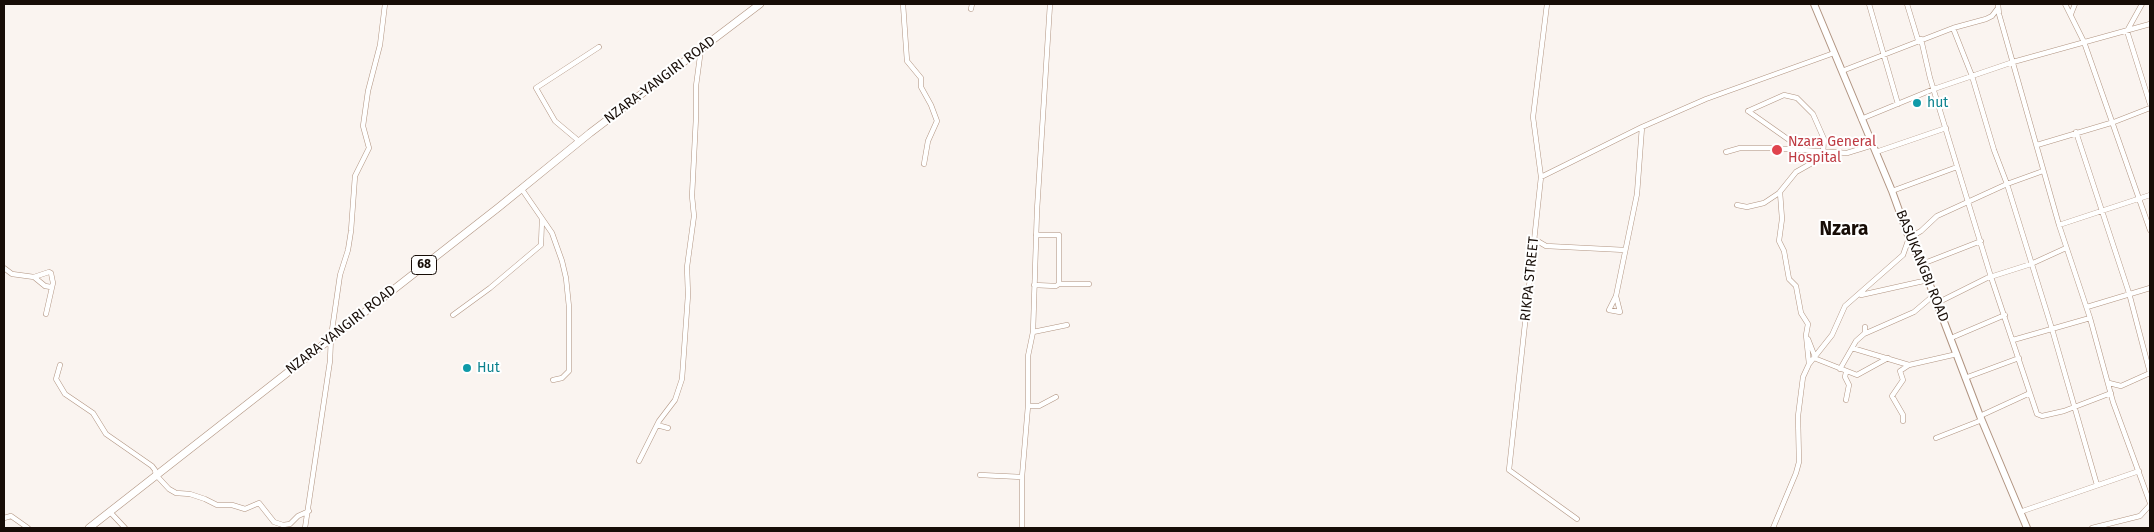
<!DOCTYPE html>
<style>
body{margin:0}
#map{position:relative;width:2154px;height:532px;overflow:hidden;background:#faf4f0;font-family:"Fira Sans",sans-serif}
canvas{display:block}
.frame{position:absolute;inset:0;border:5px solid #170d07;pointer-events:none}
</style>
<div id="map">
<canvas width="2154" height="532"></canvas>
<div class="frame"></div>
</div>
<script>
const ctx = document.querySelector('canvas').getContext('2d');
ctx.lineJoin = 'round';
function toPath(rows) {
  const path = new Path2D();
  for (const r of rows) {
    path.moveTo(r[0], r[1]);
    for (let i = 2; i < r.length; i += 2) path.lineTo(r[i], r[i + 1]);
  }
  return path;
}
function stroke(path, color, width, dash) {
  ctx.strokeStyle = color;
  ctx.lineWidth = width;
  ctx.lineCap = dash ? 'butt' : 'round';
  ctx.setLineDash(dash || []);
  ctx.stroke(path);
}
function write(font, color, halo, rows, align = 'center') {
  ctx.font = font + ' "Fira Sans",sans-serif';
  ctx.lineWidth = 4;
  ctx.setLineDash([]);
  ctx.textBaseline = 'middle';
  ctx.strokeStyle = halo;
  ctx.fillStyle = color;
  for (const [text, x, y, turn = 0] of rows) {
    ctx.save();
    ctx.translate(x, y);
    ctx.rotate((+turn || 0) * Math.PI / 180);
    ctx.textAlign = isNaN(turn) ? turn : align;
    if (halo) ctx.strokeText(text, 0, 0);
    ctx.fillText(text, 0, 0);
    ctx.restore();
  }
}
const street = toPath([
 [903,4,907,61,921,78,921,87,931,105,937,121,928,141,924,164],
 [1547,4,1533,117,1541,177,1509,470,1577,519],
 [1869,4,1898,104],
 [1907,4,1918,40],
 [1998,4,1999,14,2059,225,2090,318,2113,402,2150,503],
 [2065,4,2084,42,2150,230],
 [2142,4,2127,31,2150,104],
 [971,9,972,4],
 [2071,14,2075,4],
 [1953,28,1972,76,1994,150,2007,184,2052,329,2097,485],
 [1921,39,1930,78,1991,277,2037,414,2042,416,2064,411,2111,393],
 [1842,71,1953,28,1986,19,1992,16,1998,8],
 [1748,111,1792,142],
 [1861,119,1934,89,2013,62,2150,24],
 [2076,132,2129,293,2150,373],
 [580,142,555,121,536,88,599,47],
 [2037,145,2114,122,2150,108],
 [1726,152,1740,148,1772,148,1847,153,1873,145],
 [1876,152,1946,128],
 [1541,177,1642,127,1706,99,1834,53],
 [521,188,552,233,562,261,566,278,569,307,569,371,562,378,553,380],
 [1892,191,1957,167],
 [1780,192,1782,219,1779,241,1784,251,1789,279,1796,286,1801,313,1808,324,1806,335,1809,364],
 [1737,205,1747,207,1764,203,1779,193,1796,172,1819,159,1823,153,1824,139,1813,114,1797,98,1784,95,1748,111],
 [2059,225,2150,195],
 [1036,235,1059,235,1059,284],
 [1534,239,1546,246,1625,250],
 [1922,264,1981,241],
 [4,268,12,274,34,277,49,272,51,273,53,283,46,314],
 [34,277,45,286,51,287],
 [1034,285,1056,286,1059,284,1089,284],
 [1861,295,1928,280],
 [1616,296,1620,312,1609,310,1616,296,1637,194,1642,127],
 [1937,303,1987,278,2031,264,2066,248],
 [2087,307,2150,288],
 [453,315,490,288,541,245,542,219],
 [1033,332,1067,325],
 [1864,334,1914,312,1934,295],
 [1951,338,2005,315],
 [1808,339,1815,357],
 [2013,340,2090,318],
 [1852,348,1909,365,1957,354],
 [1814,358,1857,375,1888,358],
 [60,365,56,379,65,394,93,413,106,434,152,466,155,470,156,475,169,489,176,493,190,494,205,499,217,505,232,505,245,509,259,503,274,522,283,525,290,524,298,516,309,511],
 [1840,369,1856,341,1865,333,1865,327],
 [1846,372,1845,377,1849,385,1846,400],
 [1965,378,2019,358],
 [2109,383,2121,386,2150,373],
 [1028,406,1039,406,1056,397],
 [1980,416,2030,393],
 [1903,421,1903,415,1892,396,1903,380,1900,371,1909,365],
 [657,425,668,428],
 [1936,438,1982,420],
 [639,461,659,421,675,400,682,379,688,295,687,267,694,216,692,196,696,117,696,86,701,49],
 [980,475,1022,477],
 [110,512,125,528],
 [2020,512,2139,471],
 [4,518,11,516,28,528],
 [305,528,330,361,331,337,340,275,348,250,351,231,355,176,369,148,363,126,368,91,380,45,385,4],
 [1022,528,1022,477,1028,406,1028,356,1033,332,1037,210,1050,4],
 [1773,528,1796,473,1799,462,1798,416,1803,377,1809,364,1832,335,1845,306,1903,255,1909,238,1921,231,1937,216,2007,184,2043,171],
 [2092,528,2140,516,2150,505]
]);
const secondary = toPath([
 [1814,4,1892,191,1909,238,1922,264,1980,416,2027,528]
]);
const primary = toPath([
 [89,528,499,207,590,133,760,4]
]);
const markers = [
 [1917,103,5,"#0f9aa8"],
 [1777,150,6,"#e0444e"],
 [467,368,5,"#0f9aa8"]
];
const shields = [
 [424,265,25]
];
const shieldNames = [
 ["68",424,265]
];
const streetNames = [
 ["NZARA-YANGIRI ROAD",660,80,-37],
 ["BASUKANGBI ROAD",1922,266,68],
 ["RIKPA STREET",1530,279,-84],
 ["NZARA-YANGIRI ROAD",341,330,-38]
];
const cultureNames = [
 ["hut",1927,103],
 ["Hut",477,368]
];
const healthNames = [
 ["Nzara General",1788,142],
 ["Hospital",1788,158]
];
const districtNames = [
 ["Nzara",1844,230]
];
stroke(street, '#b19481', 5.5);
stroke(secondary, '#b19481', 8);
stroke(primary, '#b19481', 8);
stroke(street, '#fff', 4.5);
stroke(secondary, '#fff', 6);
stroke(primary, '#fff', 7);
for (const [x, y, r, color] of markers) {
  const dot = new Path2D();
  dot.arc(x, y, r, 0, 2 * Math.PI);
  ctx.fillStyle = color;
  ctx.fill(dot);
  stroke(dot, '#fff', 2);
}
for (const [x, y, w] of shields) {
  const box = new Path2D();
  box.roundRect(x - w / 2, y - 9.5, w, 19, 4);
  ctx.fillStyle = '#fff';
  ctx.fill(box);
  stroke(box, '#170d07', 1);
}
write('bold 12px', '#170d07', null, shieldNames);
write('14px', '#170d07', '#fff', streetNames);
write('14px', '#0d838f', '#fff', cultureNames, 'left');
write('14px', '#be3a42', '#fff', healthNames, 'left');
write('bold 19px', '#170d07', '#fff', districtNames);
</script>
